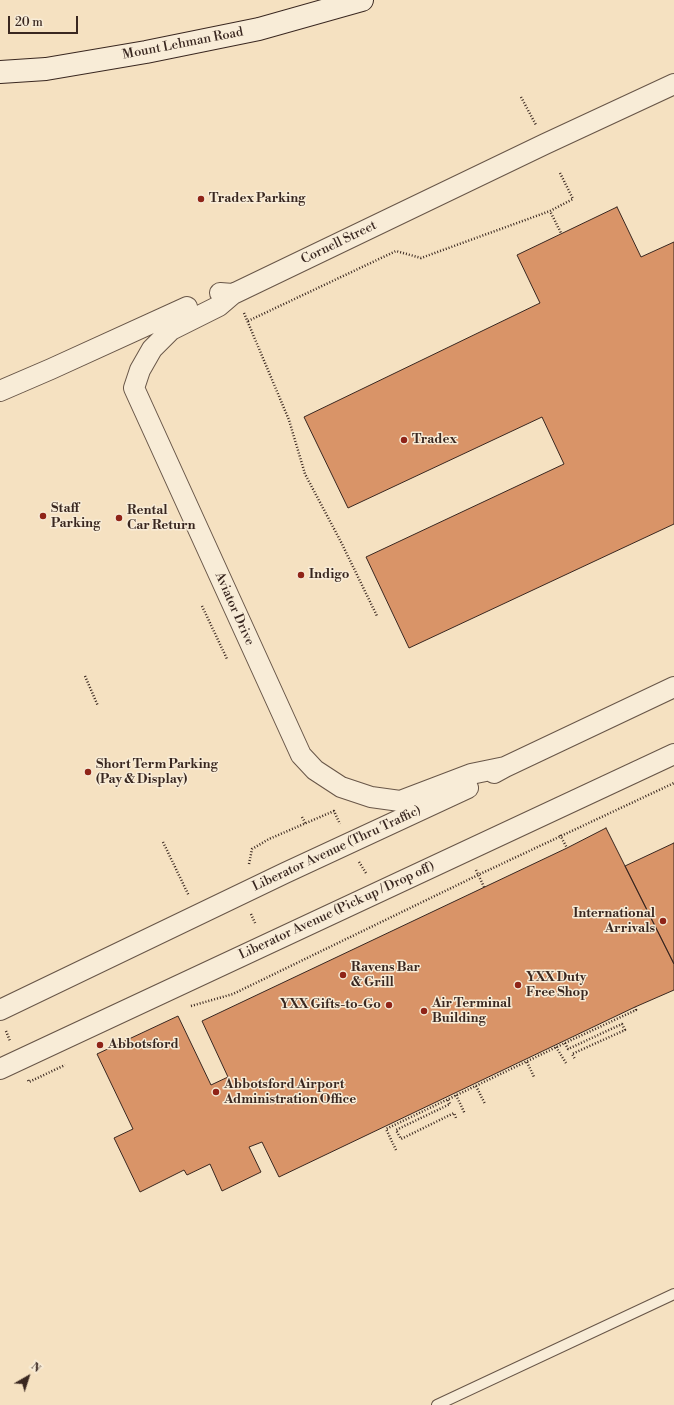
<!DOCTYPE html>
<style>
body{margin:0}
#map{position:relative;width:674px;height:1405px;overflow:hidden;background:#f5e1c1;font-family:"Libre Bodoni",serif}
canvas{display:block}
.north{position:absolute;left:8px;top:1357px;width:40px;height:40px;-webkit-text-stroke:3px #f8ecd7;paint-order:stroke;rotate:39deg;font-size:11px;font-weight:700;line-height:16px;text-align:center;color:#392720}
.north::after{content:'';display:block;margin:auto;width:14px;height:18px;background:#392720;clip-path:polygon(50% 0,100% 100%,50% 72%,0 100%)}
.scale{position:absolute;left:8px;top:16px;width:70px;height:18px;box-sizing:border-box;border:2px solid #392720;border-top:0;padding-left:5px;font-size:12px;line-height:14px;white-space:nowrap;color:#392720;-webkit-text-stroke:3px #f8ecd7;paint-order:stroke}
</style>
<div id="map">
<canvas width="674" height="1405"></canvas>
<div class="north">N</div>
<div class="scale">20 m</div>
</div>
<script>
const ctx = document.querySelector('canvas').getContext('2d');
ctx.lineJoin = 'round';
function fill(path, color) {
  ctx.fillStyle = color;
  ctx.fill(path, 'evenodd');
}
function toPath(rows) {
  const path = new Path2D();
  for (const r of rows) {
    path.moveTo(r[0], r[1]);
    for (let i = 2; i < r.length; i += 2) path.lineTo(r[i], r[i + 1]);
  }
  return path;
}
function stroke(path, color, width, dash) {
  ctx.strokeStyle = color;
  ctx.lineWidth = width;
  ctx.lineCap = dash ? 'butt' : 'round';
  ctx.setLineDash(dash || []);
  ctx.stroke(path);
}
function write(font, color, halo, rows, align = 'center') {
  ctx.font = font + ' "Libre Bodoni",serif';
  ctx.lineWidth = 3;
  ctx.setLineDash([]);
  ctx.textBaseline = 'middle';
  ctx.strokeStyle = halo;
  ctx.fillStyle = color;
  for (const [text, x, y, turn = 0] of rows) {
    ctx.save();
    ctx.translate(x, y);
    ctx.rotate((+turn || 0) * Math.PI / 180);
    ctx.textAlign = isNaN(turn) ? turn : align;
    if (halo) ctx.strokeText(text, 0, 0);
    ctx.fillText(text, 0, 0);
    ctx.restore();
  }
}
const building = toPath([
 [617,207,641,257,674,242,674,524,409,648,366,557,564,464,542,417,348,508,304,417,540,303,517,255,617,207],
 [606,828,674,964,674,990,635,1007,279,1177,262,1142,249,1147,261,1172,222,1191,210,1164,187,1175,184,1170,140,1192,114,1138,133,1129,97,1054,178,1016,211,1085,228,1077,202,1021,567,848,606,828],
 [674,843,674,964,625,866,674,843]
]);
const path = toPath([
 [521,97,536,125],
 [560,173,573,199,550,211,561,233],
 [244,313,289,420,305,474,341,542,377,616],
 [248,321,396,251,421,258,550,211],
 [202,606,227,659],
 [85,676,98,706],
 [302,817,306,824],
 [560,835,567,848],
 [163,842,189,896],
 [359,862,366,873],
 [249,864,252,849,269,839,334,811,340,824],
 [476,870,484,887],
 [251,914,256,925],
 [191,1006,233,994,478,875,674,783],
 [6,1031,10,1041],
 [565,1043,568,1049,622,1024,625,1030,572,1054,575,1059],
 [556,1047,566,1063],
 [527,1062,534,1077],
 [28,1080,29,1082,65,1065],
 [476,1086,485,1104],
 [456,1095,465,1114],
 [448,1100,450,1104,396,1130,401,1139,454,1113,456,1118],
 [396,1150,386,1129,565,1043,636,1010,635,1007]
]);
const service = toPath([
 [437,1405,674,1294]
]);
const minor = toPath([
 [220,293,233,294,545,144,674,84],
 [233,294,219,306,171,330,152,349,140,370,134,388,301,755,315,770,341,787,371,797,400,801,471,774,505,767],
 [0,391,51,369,187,307],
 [494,773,505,767,674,687],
 [0,1010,285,873,468,788],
 [0,1069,674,754]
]);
const secondary = toPath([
 [0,72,46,69,146,52,259,29,362,0]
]);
const markers = [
 [201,199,4,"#8f2418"],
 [404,440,4,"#8f2418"],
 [43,516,4,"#8f2418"],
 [119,518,4,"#8f2418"],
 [301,575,4,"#8f2418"],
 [88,772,4,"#8f2418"],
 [663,921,4,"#8f2418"],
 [343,975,4,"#8f2418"],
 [518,985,4,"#8f2418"],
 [389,1005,4,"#8f2418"],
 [424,1011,4,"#8f2418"],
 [100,1045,4,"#8f2418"],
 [216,1092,4,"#8f2418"]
];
const streetNames = [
 ["Mount Lehman Road",183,44,-11],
 ["Cornell Street",339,243,-26],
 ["Aviator Drive",234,609,66],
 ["Liberator Avenue (Thru Traffic)",337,849,-25],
 ["Liberator Avenue (Pick up / Drop off)",337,911,-25]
];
const poiNames = [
 ["Tradex Parking",209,199],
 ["Tradex",412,440],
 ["Staff",51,509],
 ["Parking",51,524],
 ["Rental",127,511],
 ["Car Return",127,526],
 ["Indigo",309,575],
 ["Short Term Parking",96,765],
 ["(Pay & Display)",96,780],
 ["International",655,914,"right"],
 ["Arrivals",655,929,"right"],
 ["Ravens Bar",351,968],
 ["& Grill",351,983],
 ["YXX Duty",526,978],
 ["Free Shop",526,993],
 ["Air Terminal",432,1004],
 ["Building",432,1019],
 ["YXX Gifts-to-Go",381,1005,"right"],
 ["Abbotsford",108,1045],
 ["Abbotsford Airport",224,1085],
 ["Administration Office",224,1100]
];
fill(building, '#d99468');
stroke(building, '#392720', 1);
stroke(service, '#685648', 12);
stroke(minor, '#685648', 22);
stroke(secondary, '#392720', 24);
stroke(path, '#392720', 2.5, [1, 2]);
stroke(service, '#f8ecd7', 10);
stroke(minor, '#f8ecd7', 20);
stroke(secondary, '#f8ecd7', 22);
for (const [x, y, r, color] of markers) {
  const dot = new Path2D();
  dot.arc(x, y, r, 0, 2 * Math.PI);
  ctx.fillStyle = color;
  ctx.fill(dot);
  stroke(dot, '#f8ecd7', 1.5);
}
write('13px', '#392720', '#f8ecd7', streetNames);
write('bold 13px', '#392720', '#f8ecd7', poiNames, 'left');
</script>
